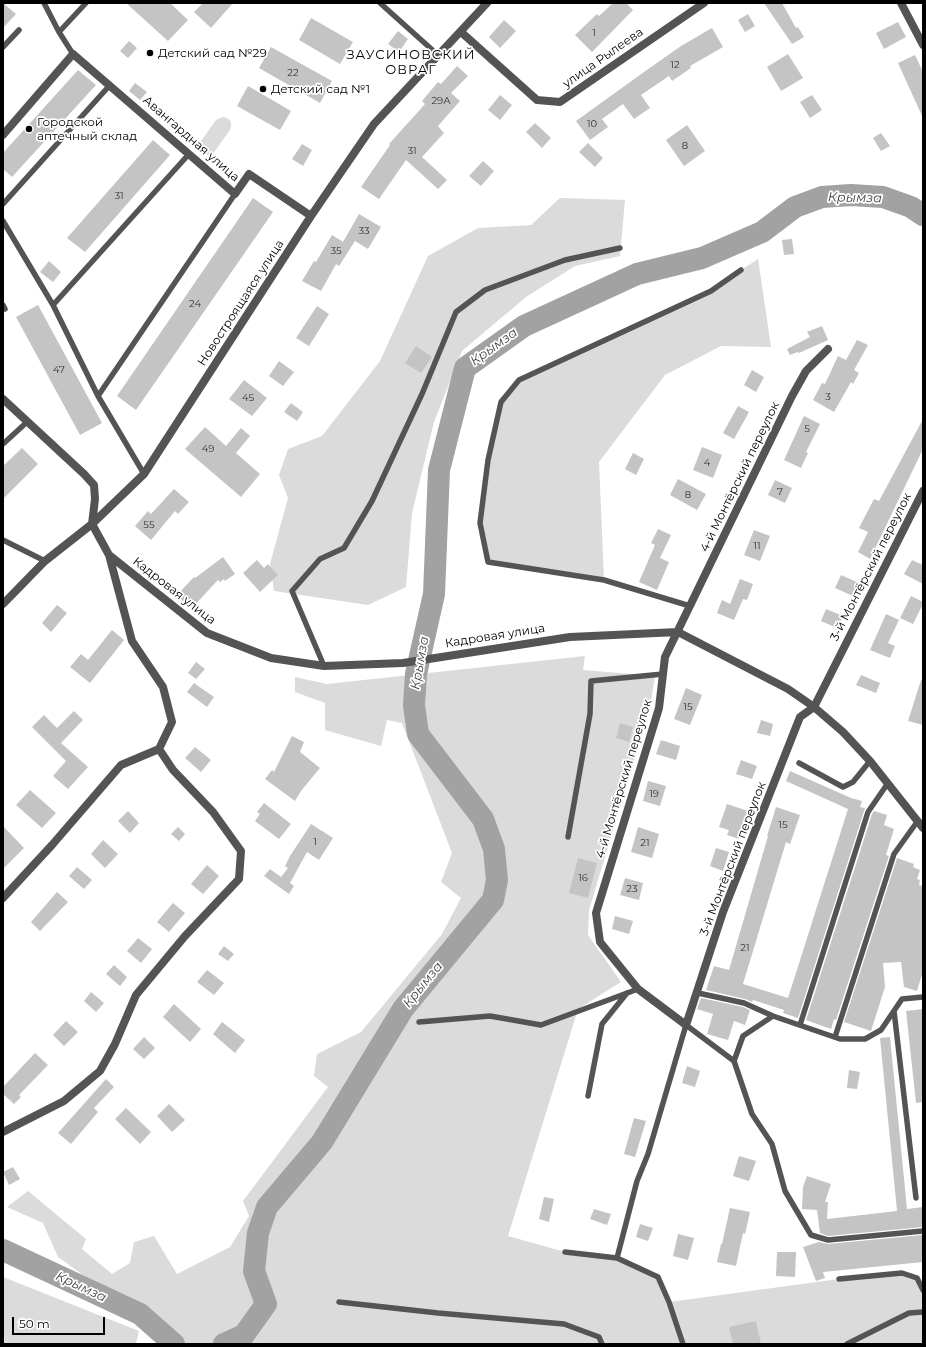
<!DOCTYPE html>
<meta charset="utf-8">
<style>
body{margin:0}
#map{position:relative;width:926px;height:1347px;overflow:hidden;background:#fff;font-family:Montserrat,sans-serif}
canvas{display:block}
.frame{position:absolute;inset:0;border:4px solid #000;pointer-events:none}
.scale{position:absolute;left:12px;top:1317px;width:93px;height:18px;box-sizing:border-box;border:2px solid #000;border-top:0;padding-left:5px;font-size:12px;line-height:14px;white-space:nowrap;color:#000;-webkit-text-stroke:3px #fff;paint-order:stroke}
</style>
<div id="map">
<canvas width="926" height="1347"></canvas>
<div class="frame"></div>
<div class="scale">50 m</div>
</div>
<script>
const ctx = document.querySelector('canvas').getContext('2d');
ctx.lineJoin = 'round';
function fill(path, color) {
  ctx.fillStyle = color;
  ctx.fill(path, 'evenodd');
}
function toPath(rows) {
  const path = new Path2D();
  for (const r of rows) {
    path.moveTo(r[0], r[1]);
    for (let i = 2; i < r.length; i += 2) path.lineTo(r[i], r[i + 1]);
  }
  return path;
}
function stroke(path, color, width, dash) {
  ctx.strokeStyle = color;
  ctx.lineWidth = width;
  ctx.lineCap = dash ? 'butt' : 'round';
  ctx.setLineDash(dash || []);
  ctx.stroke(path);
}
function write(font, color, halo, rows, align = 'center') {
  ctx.font = font + ' Montserrat,sans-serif';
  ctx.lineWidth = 3.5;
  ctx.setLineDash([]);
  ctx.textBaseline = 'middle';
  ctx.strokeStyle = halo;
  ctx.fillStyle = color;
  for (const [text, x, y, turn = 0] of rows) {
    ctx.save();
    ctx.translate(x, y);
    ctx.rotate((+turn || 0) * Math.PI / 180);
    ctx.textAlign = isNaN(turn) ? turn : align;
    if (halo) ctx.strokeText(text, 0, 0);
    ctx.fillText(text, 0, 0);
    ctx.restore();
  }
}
const green = toPath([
 [223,117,227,118,231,122,231,126,230,130,212,155,209,155,203,154,199,149,201,141,216,120],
 [560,198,625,200,620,256,575,266,526,297,462,351,434,422,412,513,406,587,368,605,274,591,270,564,288,498,279,475,288,449,322,436,380,361,428,256,478,228,531,225],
 [758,259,771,347,721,346,665,375,599,462,604,580,488,562,480,523,488,460,501,402,519,380,711,291,741,270],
 [585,656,583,670,655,676,650,707,589,910,588,935,621,982,578,1009,508,1236,565,1252,617,1258,658,1277,669,1302,839,1279,902,1273,917,1278,923,1290,923,1344,155,1344,162,1332,58,1257,43,1223,7,1207,28,1191,86,1239,82,1249,112,1274,130,1263,134,1242,154,1236,177,1274,230,1247,249,1216,243,1201,328,1087,314,1076,317,1054,361,1032,442,934,461,898,441,882,452,853,402,723,387,720,381,746,325,730,325,703,295,692,295,677,327,684],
 [3,1277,139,1331,136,1344,3,1344]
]);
const river = toPath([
 [3,1250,140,1314,174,1344],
 [224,1344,244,1335,266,1304,254,1271,258,1233,267,1207,322,1142,403,1009,493,900,497,880,494,849,483,819,418,734,414,705,416,674,434,594,439,470,465,368,524,326,637,274,702,258,762,232,795,207,822,197,851,195,883,197,911,207,923,215]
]);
const building = toPath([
 [3,3,16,14,3,28],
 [126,3,170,3,188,20,168,41],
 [203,3,233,3,211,28,194,12],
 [613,3,626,3,633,10,592,52,575,35,597,14,599,16],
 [764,3,782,3,796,28,798,27,804,37,792,44],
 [748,14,755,26,745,32,738,20],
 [311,18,353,42,340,64,299,40],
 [504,20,516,31,500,48,489,37],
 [898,22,906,37,884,49,876,33],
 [712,28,723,47,690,66,691,68,672,81,669,76,641,95,650,108,634,119,623,104,602,119,608,127,590,140,576,121,644,72,681,46],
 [398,31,408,39,399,52,388,44],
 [129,41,137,48,128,58,120,51],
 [271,47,332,81,320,103,259,68],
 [788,54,803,78,781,91,767,67],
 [915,55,923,72,923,118,898,63],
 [457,66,468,76,451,93,460,101,438,126,444,133,422,157,447,180,438,189,406,160,379,199,361,187,390,145,389,144,425,104,422,101,438,82,441,84],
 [78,70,96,85,12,177,3,169,3,153],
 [135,83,147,92,140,100,129,91],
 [248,86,291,111,280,130,237,106],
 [500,95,512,105,500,120,488,110],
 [812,95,822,110,810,118,800,102],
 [535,123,551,138,542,148,526,132],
 [687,125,705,151,684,166,666,140],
 [881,133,890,146,881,151,873,138],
 [153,140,170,155,85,252,67,238],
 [588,143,603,158,595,167,579,152],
 [302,144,312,150,303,166,292,159],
 [483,161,494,171,481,186,469,176],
 [253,198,273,212,136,410,117,396],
 [359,214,381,227,368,249,355,241,339,266,336,264,321,291,302,281,314,261,316,262,332,235,343,242],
 [792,239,794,254,784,255,782,240],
 [49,261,61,272,53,282,40,272],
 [38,305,102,423,80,435,16,317],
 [317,306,329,314,309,346,296,338],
 [822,326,828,340,799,353,798,352,790,355,787,349,810,337,807,332],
 [857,340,868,345,854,370,859,373,853,384,851,382,834,412,813,400,822,383,825,384,838,356,846,360],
 [416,346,432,357,421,373,405,363],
 [279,361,294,372,283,386,269,376],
 [752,370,764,377,756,392,744,385],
 [244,380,267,398,252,416,229,399],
 [291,403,303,412,297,421,284,412],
 [738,406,749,412,734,439,723,433],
 [804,416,820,424,806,452,808,453,801,468,784,460],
 [923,419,923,449,870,559,858,552,868,532,859,528,874,499,879,501],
 [205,427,226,446,241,428,250,436,236,453,260,474,241,497,185,449],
 [702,447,722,455,713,478,693,470],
 [22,448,38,464,3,499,3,466],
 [633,453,644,459,636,475,625,469],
 [678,479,706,494,697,510,670,495],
 [775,480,792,488,785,503,768,495],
 [174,489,189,502,178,514,175,511,151,540,135,526,148,511,151,514],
 [658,529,671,535,660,558,669,562,657,590,639,582,655,545,651,543],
 [754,530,770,536,760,561,744,555],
 [223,557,235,574,225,581,224,579,220,582,218,580,191,609,177,595,194,577,195,578],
 [257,560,264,568,268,564,278,575,260,592,243,573],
 [912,560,923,565,923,584,904,574],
 [841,575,859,583,853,596,835,588],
 [740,579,753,584,747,600,743,599,734,620,717,613,722,600,730,604],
 [911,596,923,602,923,604,913,624,900,618],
 [57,605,67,613,51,632,42,623],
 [826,609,843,616,837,628,821,621],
 [886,614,899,620,888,643,895,646,890,658,870,650],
 [112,630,124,640,90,683,70,667,81,654,88,660],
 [196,662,205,669,196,679,188,673],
 [861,675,880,683,876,693,856,685],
 [921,680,923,680,923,725,908,721],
 [194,683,214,697,207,707,187,692],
 [686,688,702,695,690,725,674,719],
 [74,711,83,720,61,743,88,767,68,789,53,776,66,761,32,727,44,715,57,728],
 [761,720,773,724,770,736,757,733],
 [620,723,633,727,629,742,616,738],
 [292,736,304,742,300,752,320,768,301,791,295,801,265,779,272,770,274,772],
 [661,740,680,746,676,760,656,754],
 [195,747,211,760,201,772,185,758],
 [741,760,757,766,752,779,736,774],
 [790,771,851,798,862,801,860,807,865,808,798,1018,783,1013,784,1010,753,1000,752,1002,745,999,706,990,714,966,729,970,768,836,767,836,776,807,800,815,790,844,786,842,743,984,788,998,848,809,786,781],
 [648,781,666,786,660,806,643,801],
 [30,790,56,813,42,828,16,805],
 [264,803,291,824,279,839,255,821,260,814,257,812],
 [727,804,748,811,739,839,727,835,729,830,719,827],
 [128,811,139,823,130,833,118,821],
 [874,811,887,815,884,825,894,829,886,855,889,856,836,1020,834,1019,831,1029,806,1020,872,814],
 [311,824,333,838,319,860,307,852,290,883,294,886,289,894,264,876,270,869,281,877,288,868,285,866,290,856],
 [3,826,24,848,3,869],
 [178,827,185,834,179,841,171,834],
 [638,827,659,834,652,858,631,852],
 [103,840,118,854,105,868,91,854],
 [716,848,729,852,723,871,710,866],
 [578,858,597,863,588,898,569,893],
 [897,858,914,864,913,867,920,870,917,879,920,880,919,885,923,886,923,971,917,991,904,987,901,962,883,963,885,987,871,1031,844,1022],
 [207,865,219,876,203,894,191,884],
 [77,867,92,880,84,889,69,876],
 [625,878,643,883,639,900,620,895],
 [57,892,68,902,40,931,31,922],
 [173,903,185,913,169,932,157,922],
 [615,916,633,921,629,934,612,929],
 [138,938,152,949,141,963,127,951],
 [224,946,234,954,228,961,218,954],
 [114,965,127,977,120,986,106,974],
 [207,970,224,983,214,995,197,982],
 [91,992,104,1003,96,1012,84,1001],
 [701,998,743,1007,750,1010,745,1025,734,1021,728,1040,707,1034,713,1014,697,1009],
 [174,1004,201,1029,190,1042,163,1017],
 [923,1009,923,1102,916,1103,906,1011],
 [66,1021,78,1032,64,1046,53,1035],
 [222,1022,245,1040,235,1053,213,1034],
 [144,1037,155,1048,144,1059,133,1049],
 [890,1037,907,1209,923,1207,923,1227,828,1236,820,1233,817,1210,802,1209,803,1187,807,1176,831,1184,825,1202,828,1202,827,1219,897,1211,880,1038],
 [35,1053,48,1065,19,1095,21,1097,14,1104,3,1094,3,1087],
 [687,1066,700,1071,695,1087,682,1083],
 [849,1070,860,1072,857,1089,847,1088],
 [106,1079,114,1087,94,1108,98,1112,71,1144,58,1133],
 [169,1104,185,1120,172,1132,157,1116],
 [126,1108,151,1132,140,1144,115,1119],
 [634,1118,646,1121,635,1157,624,1154],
 [739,1156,756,1161,749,1181,733,1176],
 [13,1167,20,1179,9,1185,3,1172],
 [544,1197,554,1199,549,1222,539,1219],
 [730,1208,750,1212,745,1234,743,1233,736,1266,717,1262,721,1244,722,1244],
 [594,1209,611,1214,607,1225,590,1219],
 [640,1224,653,1228,648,1241,636,1237],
 [678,1234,694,1238,688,1260,673,1256],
 [923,1235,923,1262,823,1272,825,1278,816,1281,803,1247,819,1242,828,1244],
 [777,1252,796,1252,795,1277,776,1276],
 [756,1321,761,1344,733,1344,729,1327]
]);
const service = toPath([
 [44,3,59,32],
 [380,3,438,55],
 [3,47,19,30],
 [73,54,59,32,86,3],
 [3,204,110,85],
 [3,221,53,305,98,396],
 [3,305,5,309],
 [53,305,189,154],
 [3,444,27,422],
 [144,474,98,396,235,194],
 [3,540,45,561],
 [690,606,604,580,488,562,480,523,488,460,501,402,519,380,711,291,741,270],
 [324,666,292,591,320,559,344,548,372,501,422,394,456,312,485,290,565,260,620,248],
 [799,763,843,787,853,782,870,761],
 [568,837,590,714,591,681,663,674],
 [698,993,744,1003,773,1016],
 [894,1011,916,1198],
 [419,1022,490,1016,541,1025,638,989],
 [800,1025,868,812,888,783],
 [835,1037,894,854,917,822],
 [734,1061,743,1036,773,1016,840,1039,865,1039,881,1030,902,999,923,997],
 [588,1096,602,1024,627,993],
 [565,1252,617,1258,658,1277,669,1302,683,1344],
 [617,1258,637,1181,648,1154,686,1025,734,1061,752,1114,772,1144,785,1191,811,1235,828,1240,923,1231],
 [839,1279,902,1273,917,1278,923,1290],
 [339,1302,438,1313,564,1324,599,1337,602,1344],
 [847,1344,909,1313,923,1312]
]);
const minor = toPath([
 [901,3,923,45],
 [461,32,537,100,560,102,704,3],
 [3,135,73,54,235,194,249,174,311,216],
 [828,349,806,371,792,396,665,657,659,708,596,913,600,942,638,989,686,1025,723,912,800,717,814,707,923,491],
 [3,399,84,474,94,485,95,499,92,524,109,555,207,633,271,658,324,666,403,663,570,637,678,632,788,689,814,707,843,732,870,761,923,828],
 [3,604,45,561,92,524,144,474,311,216,374,124,487,3],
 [3,898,52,845,121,765,159,749,172,722,163,687,132,641,109,555],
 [3,1132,64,1101,100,1071,115,1044,136,995,185,936,239,879,241,851,213,812,173,770,159,749]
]);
const markers = [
 [150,53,4,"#000"],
 [263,89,4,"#000"],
 [29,129,4,"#000"]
];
const numberNames = [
 ["1",594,33],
 ["12",675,65],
 ["22",293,73],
 ["29А",441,101],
 ["10",592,124],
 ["8",685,146],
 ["31",412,151],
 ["31",119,196],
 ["33",364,231],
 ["35",336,251],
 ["24",195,304],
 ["47",59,370],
 ["3",828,397],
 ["45",248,398],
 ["5",807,429],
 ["49",208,449],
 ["4",707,463],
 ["7",780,492],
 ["8",688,495],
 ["55",149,525],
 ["11",757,546],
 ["15",688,707],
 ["19",654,794],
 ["15",783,825],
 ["1",315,842],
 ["21",645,843],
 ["16",583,878],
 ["23",632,889],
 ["21",745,948]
];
const poiNames = [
 ["Детский сад №29",158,53],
 ["Детский сад №1",271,89],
 ["Городской",37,122],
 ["аптечный склад",37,136]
];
const streetNames = [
 ["улица Рылеева",603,58,-35],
 ["Авангардная улица",191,139,41],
 ["Новостроящаяся улица",241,303,-57],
 ["4-й Монтёрский переулок",740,477,-64],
 ["3-й Монтёрский переулок",871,567,-63],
 ["Кадровая улица",174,591,38],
 ["Кадровая улица",495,636,-9],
 ["4-й Монтёрский переулок",624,779,-73],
 ["3-й Монтёрский переулок",733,859,-69]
];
const neighbourhoodNames = [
 ["ЗАУСИНОВСКИЙ",411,55],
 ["ОВРАГ",411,70]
];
const waterNames = [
 ["Крымза",855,198,1],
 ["Крымза",494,347,-36],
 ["Крымза",420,663,-80],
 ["Крымза",423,985,-51],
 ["Крымза",81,1287,25]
];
fill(green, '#dbdbdb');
stroke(river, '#a2a2a2', 22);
fill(building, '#c4c4c4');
stroke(service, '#545454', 5.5);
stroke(minor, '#545454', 8);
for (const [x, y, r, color] of markers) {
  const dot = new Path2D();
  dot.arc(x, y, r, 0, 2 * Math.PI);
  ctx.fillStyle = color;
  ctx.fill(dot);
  stroke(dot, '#fff', 1.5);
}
write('10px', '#313131', null, numberNames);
write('12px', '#000', '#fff', poiNames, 'left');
write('12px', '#000', '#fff', streetNames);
ctx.letterSpacing = '1px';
write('13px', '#000', '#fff', neighbourhoodNames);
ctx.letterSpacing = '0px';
write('italic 13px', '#434343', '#fff', waterNames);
</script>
